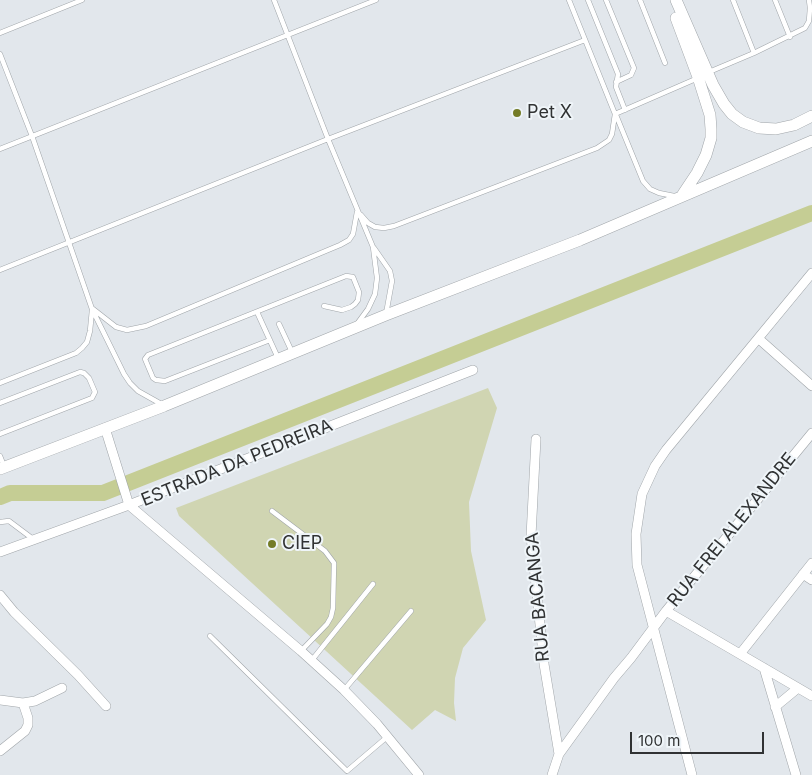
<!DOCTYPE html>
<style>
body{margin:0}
#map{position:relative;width:812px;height:775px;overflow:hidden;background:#e2e7ec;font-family:Inter,sans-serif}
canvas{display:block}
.scale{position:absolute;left:630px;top:732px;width:134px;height:22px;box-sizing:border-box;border:2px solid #303233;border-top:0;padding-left:6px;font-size:15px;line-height:18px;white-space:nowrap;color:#303233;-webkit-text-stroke:4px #eff5f9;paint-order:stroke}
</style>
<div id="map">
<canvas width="812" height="775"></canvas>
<div class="scale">100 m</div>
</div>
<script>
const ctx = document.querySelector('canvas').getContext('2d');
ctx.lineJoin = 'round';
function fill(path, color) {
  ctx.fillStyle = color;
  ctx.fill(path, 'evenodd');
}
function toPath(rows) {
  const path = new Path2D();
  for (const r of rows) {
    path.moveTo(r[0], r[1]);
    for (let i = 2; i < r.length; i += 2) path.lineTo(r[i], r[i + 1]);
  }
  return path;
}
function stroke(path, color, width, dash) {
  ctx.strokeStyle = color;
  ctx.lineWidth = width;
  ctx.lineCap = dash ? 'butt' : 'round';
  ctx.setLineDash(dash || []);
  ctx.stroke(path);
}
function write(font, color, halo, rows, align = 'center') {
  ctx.font = font + ' Inter,sans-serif';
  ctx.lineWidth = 4;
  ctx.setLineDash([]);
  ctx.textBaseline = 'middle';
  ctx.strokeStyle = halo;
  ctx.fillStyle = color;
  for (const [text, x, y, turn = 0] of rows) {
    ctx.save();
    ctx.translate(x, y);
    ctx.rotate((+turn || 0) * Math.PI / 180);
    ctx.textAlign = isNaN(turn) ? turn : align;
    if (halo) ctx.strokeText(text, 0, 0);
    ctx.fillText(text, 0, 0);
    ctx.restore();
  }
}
const green = toPath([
 [488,388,497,408,469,502,471,551,486,620,463,648,455,678,454,703,456,721,435,710,412,730,179,516,176,508]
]);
const river = toPath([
 [0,497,10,493,103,493,812,213]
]);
const service = toPath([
 [274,0,328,139,373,247,377,278,375,294,368,309,357,324],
 [569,0,615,114,698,78],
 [588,0,618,74,616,87,625,110],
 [606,0,634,68,631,75,616,82],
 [640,0,665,63],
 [733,0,754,53],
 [775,0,790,37],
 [0,33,82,0],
 [0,54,32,136,92,309,124,374,130,383,138,391,163,405],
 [709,72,754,53,805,28,809,21,810,8,809,0],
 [616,115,643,181,650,189,659,193,674,196],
 [0,149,376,0],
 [361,215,368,223,375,227,384,228,394,226,597,148,609,140,612,134,615,114],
 [374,248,390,271,392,281,386,314],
 [0,270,328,139,585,40],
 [93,309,116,327,127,330,146,326,340,245,349,240,353,234,357,212],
 [257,312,278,358],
 [279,324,292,352],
 [270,340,165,381,156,380,153,378,145,359,148,355,346,276,353,277,359,292,358,300,355,304,351,307,342,310,324,306],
 [0,383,76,353,82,348,87,342,90,331,92,310],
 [0,403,80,372,84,373,89,378,95,392,92,398,0,434],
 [0,456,4,466],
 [272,511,325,551,334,563,333,608,331,617,327,624,301,651],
 [0,522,9,521,33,539],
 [210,636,347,771,387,737],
 [312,660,373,584],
 [344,690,411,611]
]);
const minor = toPath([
 [759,339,812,386],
 [105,428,129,505,301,651,344,690,377,724,419,775],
 [536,439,531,536,544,664,559,754],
 [0,552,129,505,473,370],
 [803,574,812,580],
 [0,595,14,612,78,675,106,706],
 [666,611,812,696],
 [740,654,812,563],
 [764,668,796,775],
 [0,700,23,703,35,701,62,688],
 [775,707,798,688],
 [0,751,25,731,28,725,28,718,23,703],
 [552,775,559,754,614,678,631,658,666,611,812,433],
 [692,775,637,565,636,534,642,494,655,466,666,450,812,273]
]);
const tertiary = toPath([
 [676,0,713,85,724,104,732,114,743,122,759,128,776,129,794,125,812,116],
 [676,18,698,77,710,115,711,129,711,138,706,155,697,173,683,194],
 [0,469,164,406,386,315,580,240,812,141]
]);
const markers = [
 [517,113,5,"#747c27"],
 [272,544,5,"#747c27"]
];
const poiNames = [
 ["Pet X",527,113],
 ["CIEP",282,544]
];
const streetNames = [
 ["ESTRADA DA PEDREIRA",237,463,-22],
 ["RUA FREI ALEXANDRE",732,530,-51],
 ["RUA BACANGA",538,597,-95]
];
fill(green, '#d0d5b2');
stroke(river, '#c5cd94', 16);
stroke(service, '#a0a5a9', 5.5);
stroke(minor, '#a0a5a9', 10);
stroke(tertiary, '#a0a5a9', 12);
stroke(service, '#fff', 4.5);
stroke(minor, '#fff', 9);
stroke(tertiary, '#fff', 11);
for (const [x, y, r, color] of markers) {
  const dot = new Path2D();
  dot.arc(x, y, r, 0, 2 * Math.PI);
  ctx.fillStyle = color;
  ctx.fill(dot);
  stroke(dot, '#eff5f9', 2);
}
write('18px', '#303233', '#eff5f9', poiNames, 'left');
write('18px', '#303233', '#eff5f9', streetNames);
</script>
